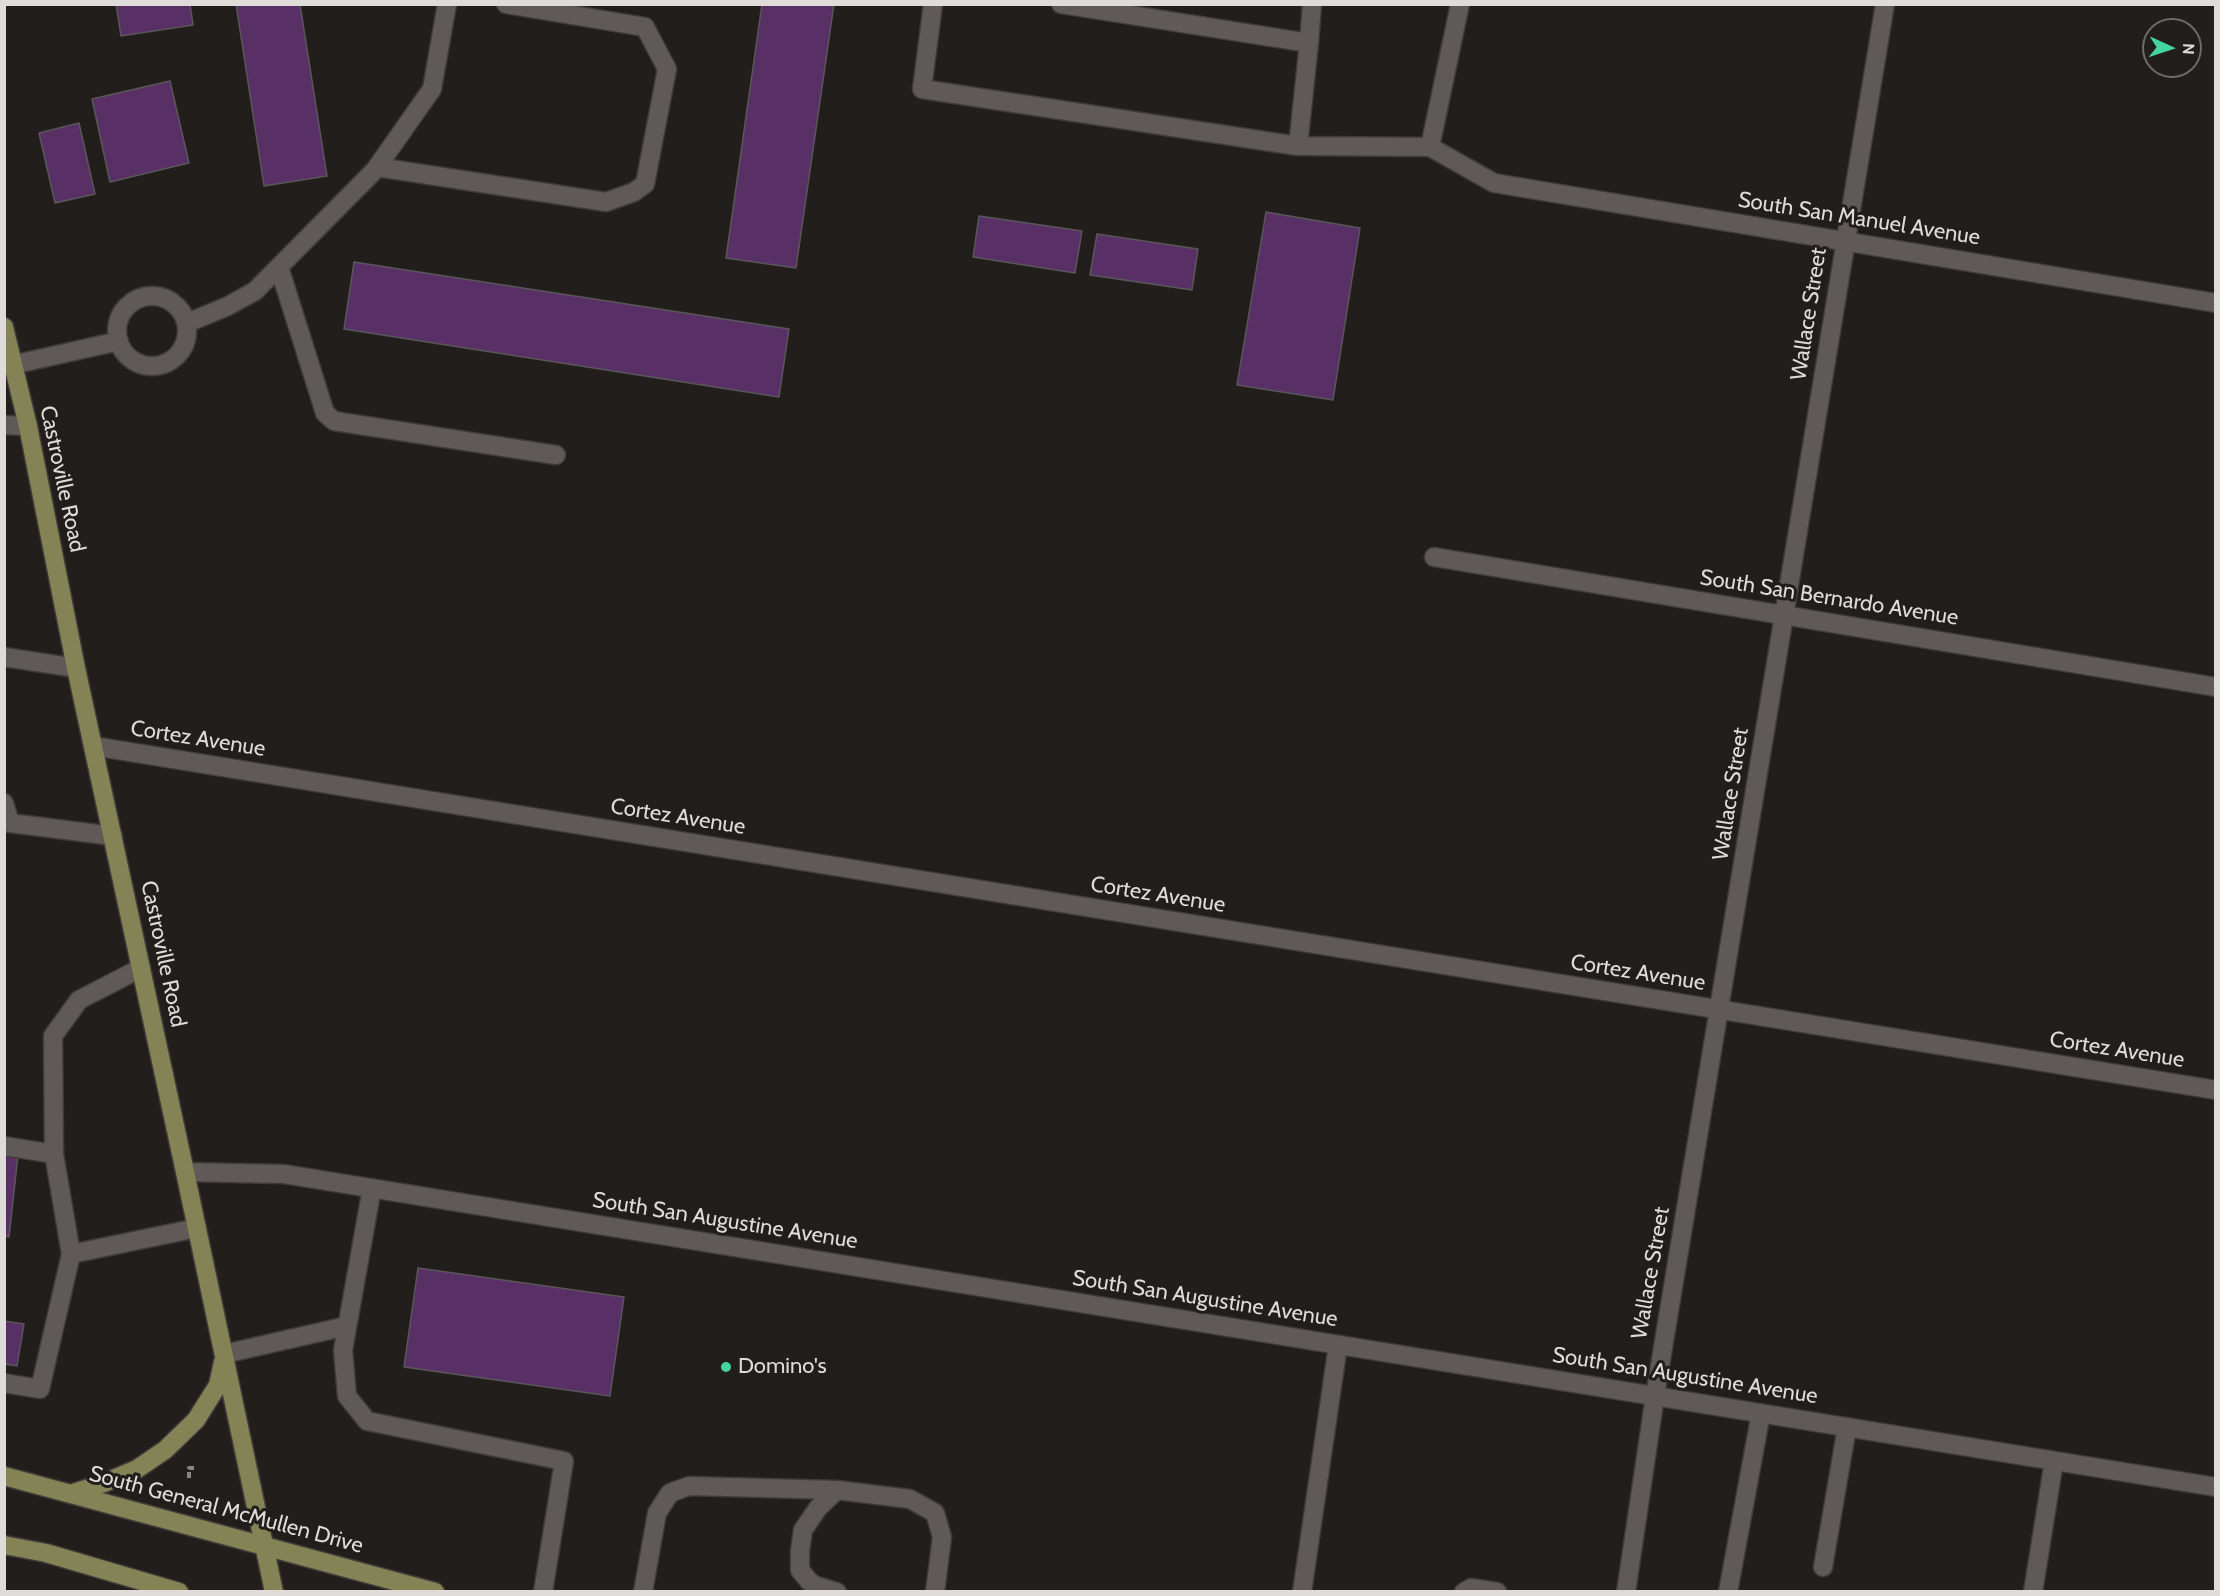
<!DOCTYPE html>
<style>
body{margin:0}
#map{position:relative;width:2220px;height:1596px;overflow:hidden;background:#221e1b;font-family:Cabin,sans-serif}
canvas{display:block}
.frame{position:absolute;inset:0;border:6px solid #dedbd9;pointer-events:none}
.north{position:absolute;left:2142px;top:18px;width:60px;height:60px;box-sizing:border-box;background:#221e1b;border:2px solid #6d6a67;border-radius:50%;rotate:93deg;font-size:16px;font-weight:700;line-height:24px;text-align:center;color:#dedbd9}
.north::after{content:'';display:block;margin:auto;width:21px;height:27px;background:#44d49f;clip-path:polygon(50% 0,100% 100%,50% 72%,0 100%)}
</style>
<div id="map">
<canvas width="2220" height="1596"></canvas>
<div class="frame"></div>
<div class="north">N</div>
</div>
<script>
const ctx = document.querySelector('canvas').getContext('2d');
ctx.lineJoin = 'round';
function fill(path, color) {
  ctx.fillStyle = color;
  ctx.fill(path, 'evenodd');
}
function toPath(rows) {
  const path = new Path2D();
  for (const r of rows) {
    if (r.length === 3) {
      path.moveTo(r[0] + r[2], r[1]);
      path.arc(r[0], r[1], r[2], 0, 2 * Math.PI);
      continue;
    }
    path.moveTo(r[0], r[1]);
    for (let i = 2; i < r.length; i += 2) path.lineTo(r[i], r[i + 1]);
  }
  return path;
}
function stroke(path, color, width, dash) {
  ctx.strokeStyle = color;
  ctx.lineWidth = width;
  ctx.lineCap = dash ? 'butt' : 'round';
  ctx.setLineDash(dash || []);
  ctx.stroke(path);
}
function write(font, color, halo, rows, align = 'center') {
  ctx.font = font + ' Cabin,sans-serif';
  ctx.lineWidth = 6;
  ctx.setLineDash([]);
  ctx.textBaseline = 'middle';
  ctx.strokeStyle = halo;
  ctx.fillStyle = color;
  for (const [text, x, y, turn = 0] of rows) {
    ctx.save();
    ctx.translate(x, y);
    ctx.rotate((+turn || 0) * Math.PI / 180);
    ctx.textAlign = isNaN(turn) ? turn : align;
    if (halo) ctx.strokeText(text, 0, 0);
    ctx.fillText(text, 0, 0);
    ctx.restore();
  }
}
const building = toPath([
 [116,4,190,4,193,25,121,36,116,4],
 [236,4,300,4,327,176,264,186,236,4],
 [762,4,834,4,796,268,726,258,762,4],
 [170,81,189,163,110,182,92,99,170,81],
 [79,123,95,194,55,203,39,133,79,123],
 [1266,212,1360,228,1333,400,1237,385,1266,212],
 [979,216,1082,231,1075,273,973,257,979,216],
 [1097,234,1198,249,1192,290,1090,275,1097,234],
 [354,262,789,329,779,397,344,329,354,262],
 [4,1153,18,1155,9,1237,4,1236,4,1153],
 [418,1268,624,1297,610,1396,404,1367,418,1268],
 [4,1321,24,1324,17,1366,4,1364,4,1321]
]);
const path = toPath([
 [189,1478,189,1468,197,1468]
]);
const minor = toPath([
 [933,4,922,89,1298,146,1430,147,1460,4],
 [1061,4,1309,43,1298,146],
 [1309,43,1312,4],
 [1430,147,1494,183,2216,303],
 [377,167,606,202,634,192,645,184,667,69,645,27,506,4],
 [279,267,325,413,334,421,556,455],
 [152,331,35],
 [187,323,228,306,255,291,375,170,432,89,447,4],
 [12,365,119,341],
 [4,425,28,426],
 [1434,557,2216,687],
 [4,657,76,668],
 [93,746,2216,1090],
 [4,803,10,823,113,836],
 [4,1146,54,1154,71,1254,197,1228],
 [54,1154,53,1036,79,1000,141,968],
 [185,1172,284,1174,2216,1487],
 [372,1188,343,1350,347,1396,367,1421,564,1461,543,1592],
 [224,1354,347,1326],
 [4,1383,40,1389,71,1254],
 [837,1490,818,1508,803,1530,800,1551,800,1570,809,1581,814,1585,837,1592],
 [1823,1567,1847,1427],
 [643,1592,657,1513,670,1493,689,1486,837,1490,910,1499,935,1513,942,1537,935,1592],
 [1302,1592,1338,1345],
 [1464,1592,1471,1588,1497,1592],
 [1626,1592,1655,1396,1885,4],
 [1728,1592,1761,1413],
 [2033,1592,2054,1461]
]);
const major = toPath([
 [4,327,28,426,76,668,185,1172,274,1592],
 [4,1476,435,1592],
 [73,1493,104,1483,137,1469,165,1450,196,1420,218,1385,223,1362],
 [4,1545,46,1553,179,1592]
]);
const markers = [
 [726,1367,6,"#44d49f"]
];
const streetNames = [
 ["South San Manuel Avenue",1859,219,9],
 ["Wallace Street",1809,314,-81],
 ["Castroville Road",62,479,78],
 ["South San Bernardo Avenue",1829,598,9],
 ["Cortez Avenue",198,739,9],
 ["Wallace Street",1731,794,-81],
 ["Cortez Avenue",678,817,9],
 ["Cortez Avenue",1158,895,9],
 ["Castroville Road",163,954,78],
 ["Cortez Avenue",1638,973,9],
 ["Cortez Avenue",2117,1050,9],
 ["South San Augustine Avenue",725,1221,9],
 ["Wallace Street",1651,1273,-80],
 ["South San Augustine Avenue",1205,1299,9],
 ["South San Augustine Avenue",1685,1376,9],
 ["South General McMullen Drive",226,1510,15]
];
const poiNames = [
 ["Domino's",738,1367]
];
fill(building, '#593066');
stroke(building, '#5a575b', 1.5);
stroke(minor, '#3e3b39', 21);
stroke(major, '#3e3b39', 21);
stroke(path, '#888582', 4, [6, 3]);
stroke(minor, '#5f5a57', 18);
stroke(major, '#848355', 18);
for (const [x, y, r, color] of markers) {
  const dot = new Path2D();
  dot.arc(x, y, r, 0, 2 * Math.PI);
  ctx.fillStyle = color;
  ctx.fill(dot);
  stroke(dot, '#221e1b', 2);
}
write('22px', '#dedbd9', '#221e1b', streetNames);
write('22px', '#dedbd9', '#221e1b', poiNames, 'left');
</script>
